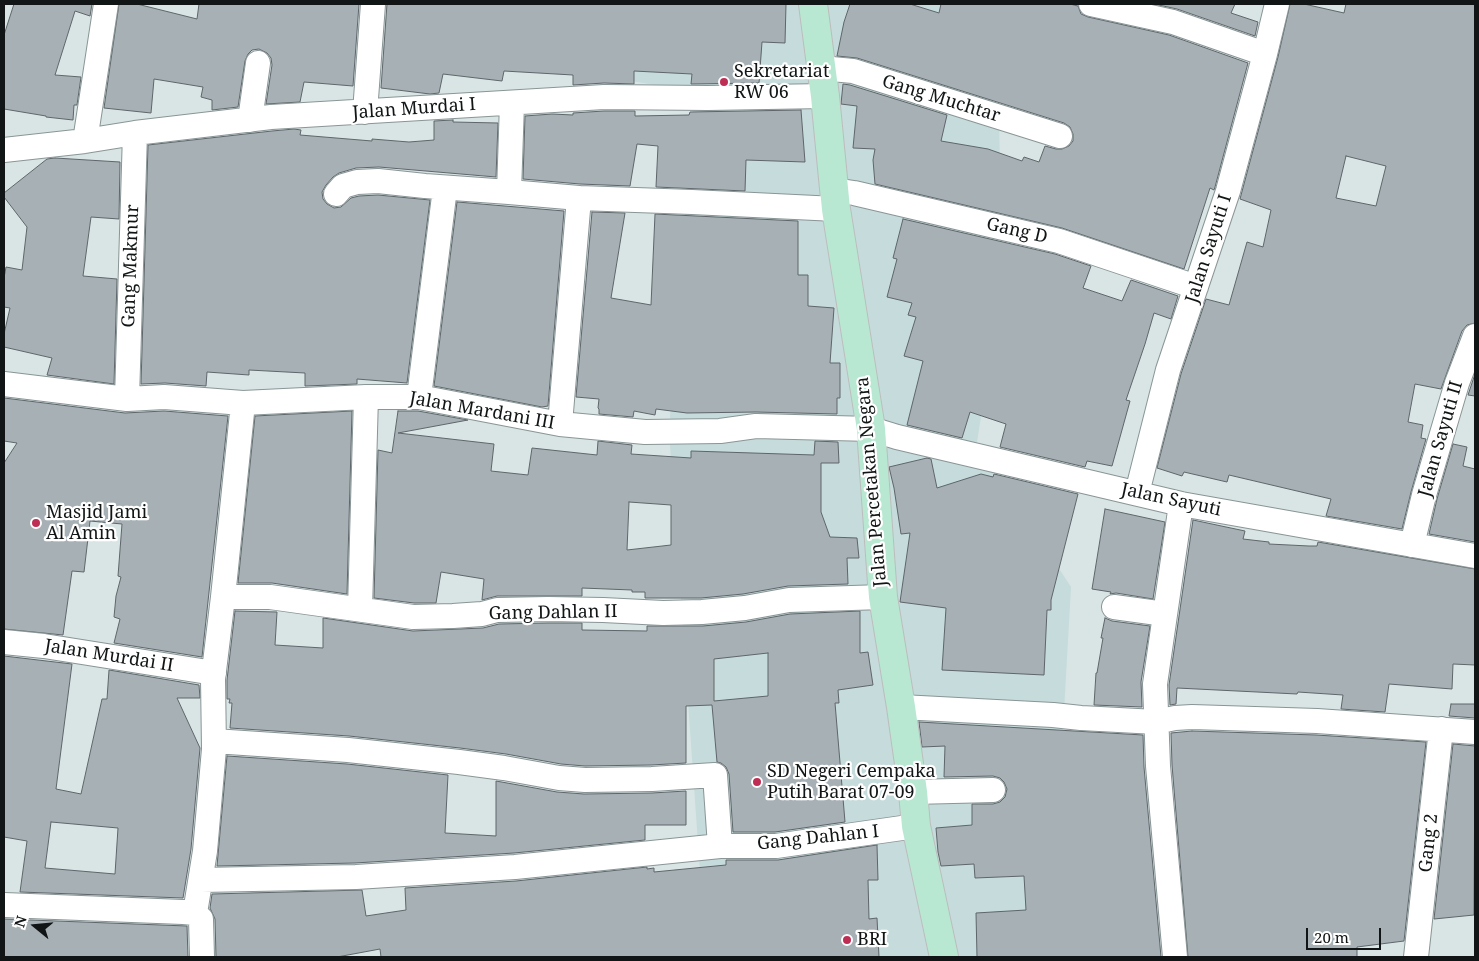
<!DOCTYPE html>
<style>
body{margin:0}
#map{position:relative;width:1479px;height:961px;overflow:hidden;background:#d9e4e5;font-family:"Noto Serif",serif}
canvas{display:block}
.frame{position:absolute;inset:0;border:5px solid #111515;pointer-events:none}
.north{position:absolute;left:10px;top:901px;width:50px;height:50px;-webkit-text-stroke:4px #fff;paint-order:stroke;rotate:287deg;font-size:14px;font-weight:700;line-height:20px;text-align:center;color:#111515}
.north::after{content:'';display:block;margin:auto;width:18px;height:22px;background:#111515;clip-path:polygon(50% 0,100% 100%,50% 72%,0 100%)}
.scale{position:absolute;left:1306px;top:928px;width:75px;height:22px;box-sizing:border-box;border:2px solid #111515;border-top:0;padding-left:6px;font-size:15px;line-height:18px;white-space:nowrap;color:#111515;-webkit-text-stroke:4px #fff;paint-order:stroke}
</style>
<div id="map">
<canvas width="1479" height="961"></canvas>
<div class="frame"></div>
<div class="north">N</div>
<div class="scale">20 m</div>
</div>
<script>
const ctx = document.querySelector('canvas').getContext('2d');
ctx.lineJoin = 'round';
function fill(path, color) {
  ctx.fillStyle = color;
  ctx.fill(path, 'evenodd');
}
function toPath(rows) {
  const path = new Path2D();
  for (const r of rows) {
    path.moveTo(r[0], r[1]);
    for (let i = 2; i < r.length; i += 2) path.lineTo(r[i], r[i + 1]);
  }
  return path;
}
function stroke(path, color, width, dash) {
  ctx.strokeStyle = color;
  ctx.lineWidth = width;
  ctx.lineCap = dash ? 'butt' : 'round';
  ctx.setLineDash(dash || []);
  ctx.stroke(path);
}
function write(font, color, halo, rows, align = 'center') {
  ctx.font = font + ' "Noto Serif",serif';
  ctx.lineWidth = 4.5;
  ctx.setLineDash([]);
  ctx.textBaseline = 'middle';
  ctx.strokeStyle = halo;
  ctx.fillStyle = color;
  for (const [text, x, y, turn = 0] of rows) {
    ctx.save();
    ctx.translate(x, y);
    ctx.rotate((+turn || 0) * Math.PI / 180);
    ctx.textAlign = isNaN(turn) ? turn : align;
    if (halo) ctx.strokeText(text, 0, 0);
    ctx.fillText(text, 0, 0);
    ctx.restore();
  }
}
const built = toPath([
 [633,4,997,4,1002,283,977,442,1071,587,1056,853,1067,957,706,957,669,431,694,92,626,80]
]);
const building = toPath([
 [14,4,92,4,90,16,75,11,55,75,81,77,77,105,74,105,73,120,46,117,46,116,4,109,4,35,14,4],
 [119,4,137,4,197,19,199,4,359,4,353,86,304,82,300,102,266,104,272,65,271,58,267,53,259,49,252,50,248,54,245,61,238,107,212,110,212,100,201,97,203,87,154,79,151,113,104,108,119,4],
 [387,4,786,4,785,43,762,42,759,83,691,84,692,74,634,71,634,84,604,83,573,85,573,75,504,71,502,81,443,74,439,93,430,94,381,88,387,4],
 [850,4,910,4,939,13,941,4,1070,4,1078,6,1081,14,1088,17,1169,35,1248,63,1215,187,1214,190,1210,188,1184,269,1062,228,875,184,873,160,875,149,853,148,857,106,841,104,843,84,850,85,947,115,941,141,988,149,1022,161,1024,157,1039,162,1045,146,1056,149,1062,149,1069,146,1073,141,1073,134,1070,127,1064,123,857,58,837,56,844,22,850,4],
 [1154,4,1235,4,1231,13,1258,22,1255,36,1177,9,1154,4],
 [1290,4,1304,4,1344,13,1346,4,1475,4,1475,323,1467,325,1462,331,1441,389,1415,384,1408,422,1423,425,1421,438,1426,439,1411,492,1402,529,1326,516,1331,499,1229,475,1227,482,1184,472,1182,476,1157,468,1181,374,1206,299,1229,305,1247,242,1263,247,1271,210,1240,199,1278,57,1290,4],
 [1346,156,1386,166,1376,206,1336,198,1346,156],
 [801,110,805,162,746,160,745,191,656,187,658,146,637,144,630,186,580,184,523,179,525,116,552,114,573,115,573,113,604,111,635,111,635,116,689,115,690,112,801,110],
 [453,120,453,122,498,123,496,177,379,167,356,168,339,173,333,177,326,185,322,192,323,199,327,204,334,208,341,207,351,198,359,196,378,195,430,200,407,383,357,379,357,384,305,386,305,373,249,370,249,375,207,372,206,386,165,383,141,384,148,145,272,131,294,129,301,130,300,135,372,141,372,139,409,142,434,140,434,121,453,120],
 [55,158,120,162,119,219,91,217,83,276,117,279,114,384,47,375,52,358,4,347,4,334,10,308,4,307,4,278,6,267,22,270,27,227,4,197,4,193,47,159,55,158],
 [457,202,564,211,548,406,542,407,434,386,457,202],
 [592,212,625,213,611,298,651,305,655,214,798,221,798,275,808,275,808,306,834,308,830,363,840,363,840,398,837,398,837,414,756,412,687,413,656,409,655,415,634,411,633,417,599,414,599,409,598,408,599,399,576,397,592,212],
 [903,219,1055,254,1091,266,1083,288,1122,301,1131,280,1178,296,1171,319,1154,313,1145,344,1126,400,1130,401,1112,466,1087,461,1085,467,1000,447,1006,424,970,412,962,438,907,425,923,361,904,356,916,317,908,315,912,303,887,297,897,259,893,258,903,219],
 [1475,374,1475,396,1468,395,1475,374],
 [4,398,125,413,164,411,228,416,202,657,114,643,120,619,114,617,116,596,121,577,118,576,122,524,90,521,84,572,72,571,63,635,4,629,4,463,17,443,4,441,4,398],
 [352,411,347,594,272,583,238,583,255,416,352,411],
 [398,411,418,411,468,420,398,433,494,444,491,471,528,475,532,448,597,455,598,441,632,445,631,454,691,458,691,451,814,455,815,441,838,442,839,463,821,463,821,512,830,537,857,538,859,558,847,558,848,584,788,586,743,594,701,598,645,598,645,592,632,592,632,590,582,588,582,596,497,596,482,600,484,579,441,572,436,603,414,603,374,598,378,450,392,453,398,411],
 [629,502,671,505,671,545,627,550,629,502],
 [1453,444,1467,447,1463,466,1475,469,1475,542,1429,534,1437,499,1453,444],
 [927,458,931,459,937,488,981,474,993,477,994,474,1078,494,1051,600,1051,610,1047,610,1044,675,942,670,946,608,900,602,910,533,901,534,894,488,889,467,927,458],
 [1105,509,1165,522,1153,599,1116,593,1110,594,1111,592,1092,589,1105,509],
 [1193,520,1245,531,1243,539,1269,542,1269,544,1309,546,1317,546,1318,542,1475,569,1475,665,1453,664,1452,689,1389,684,1385,712,1341,709,1343,695,1298,692,1297,694,1177,688,1176,704,1170,705,1169,685,1193,520],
 [235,611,277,612,275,645,323,648,323,618,413,631,483,628,499,624,548,623,582,623,582,630,647,631,647,626,703,626,746,622,790,614,860,611,860,653,868,652,873,685,838,690,839,703,835,703,845,822,775,832,733,832,729,774,726,767,721,763,717,762,712,705,686,706,686,763,651,765,585,766,561,764,506,754,460,748,349,736,230,728,232,703,229,703,230,699,227,699,227,680,235,611],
 [768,653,768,696,714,701,714,659,768,653],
 [1105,618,1112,621,1150,626,1141,682,1142,707,1094,705,1096,673,1097,673,1103,638,1101,638,1105,618],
 [4,656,72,664,56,789,81,794,102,699,107,699,109,670,199,685,200,698,177,698,200,748,191,849,183,898,20,892,27,841,4,837,4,656],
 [51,822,118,828,115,874,45,868,51,822],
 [1451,704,1475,704,1475,718,1449,716,1451,704],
 [919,722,1143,735,1144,767,1161,957,977,957,976,913,1026,910,1024,876,975,878,974,864,941,866,938,852,936,828,972,825,972,804,993,804,1000,802,1005,797,1007,789,1004,782,1000,778,993,776,944,777,945,746,922,747,919,722],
 [1192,731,1316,735,1426,742,1404,941,1357,947,1357,957,1188,957,1172,765,1171,733,1192,731],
 [1453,744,1475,746,1474,915,1434,919,1453,744],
 [227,756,347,764,448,775,445,833,496,836,496,781,557,792,584,794,652,793,686,791,686,825,645,825,645,840,514,853,355,863,217,866,227,756],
 [877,845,878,880,868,880,869,919,877,918,879,957,381,957,380,949,337,957,216,957,215,919,210,908,212,894,362,890,366,916,406,910,405,888,516,881,647,867,647,869,654,868,654,872,726,865,726,860,778,860,877,845],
 [4,919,187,926,188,957,4,957,4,919]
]);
const minor = toPath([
 [1091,4,1173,22,1265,54],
 [821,68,853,71,1060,136],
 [512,103,509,192,579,198,560,424],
 [365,112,373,4],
 [250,120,258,63],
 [85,141,106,4],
 [4,150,85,141,135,133,271,117,604,97,708,98,825,96],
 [834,190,854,193,1059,241,1196,287],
 [336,194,343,186,357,182,378,181,425,186,509,192],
 [579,198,692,202,836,209],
 [4,384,127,399,164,397,243,403,366,397,419,397,560,424,645,432,720,431,756,426,871,429,897,437,1181,504,1475,556],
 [419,397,445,188],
 [127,399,135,133],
 [1137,493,1168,370,1228,191,1265,54,1277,4],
 [1412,545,1424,495,1457,383,1475,336],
 [223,597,270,597,413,617,453,616,482,614,497,610,548,609,603,610,663,613,702,612,745,608,789,600,883,597],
 [1114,607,1165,614],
 [360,609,366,397],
 [4,642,44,646,214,673],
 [901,707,1053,715,1081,718,1156,722,1175,718,1192,717,1317,721,1475,732],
 [913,792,993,790],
 [720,846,776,846,916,826],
 [201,880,356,877,515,867,720,846,715,775,652,779,585,780,559,778,504,768,459,762,348,750,214,741],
 [4,905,183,912,195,913],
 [195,913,205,851,214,749,213,679,223,597,243,403],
 [195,913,201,919,202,957],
 [1175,957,1158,766,1155,684,1181,504],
 [1416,957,1441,729]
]);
const major = toPath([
 [813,4,825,96,836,209,871,429,883,597,901,707,913,792,916,826,944,957]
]);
const markers = [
 [724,82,5,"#be2e54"],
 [36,523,5,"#be2e54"],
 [757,782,5,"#be2e54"],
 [847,940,5,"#be2e54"]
];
const poiNames = [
 ["Sekretariat",734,72],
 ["RW 06",734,93],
 ["Masjid Jami",46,513],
 ["Al Amin",46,534],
 ["SD Negeri Cempaka",767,772],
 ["Putih Barat 07-09",767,793],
 ["BRI",857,940]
];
const streetNames = [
 ["Gang Muchtar",941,99,17],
 ["Jalan Murdai I",414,109,-4],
 ["Gang D",1017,231,13],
 ["Jalan Sayuti I",1209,249,-72],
 ["Gang Makmur",131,266,-88],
 ["Jalan Mardani III",482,411,10],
 ["Jalan Sayuti II",1441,439,-74],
 ["Jalan Percetakan Negara",872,482,-95],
 ["Jalan Sayuti",1171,500,12],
 ["Gang Dahlan II",553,613,-1],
 ["Jalan Murdai II",109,656,9],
 ["Gang Dahlan I",818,838,-6],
 ["Gang 2",1429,843,-84]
];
fill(built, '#c6dbdb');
fill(building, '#a7b0b5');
stroke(building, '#5e666b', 1);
stroke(minor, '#8a9595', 26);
stroke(major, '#bcbdbd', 30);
stroke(minor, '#fff', 24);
stroke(major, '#b8e8d2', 28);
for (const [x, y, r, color] of markers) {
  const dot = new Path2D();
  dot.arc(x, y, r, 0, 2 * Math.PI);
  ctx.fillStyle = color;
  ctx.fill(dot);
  stroke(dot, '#fff', 2);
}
write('18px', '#111515', '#fff', poiNames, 'left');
write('18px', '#111515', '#fff', streetNames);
</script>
